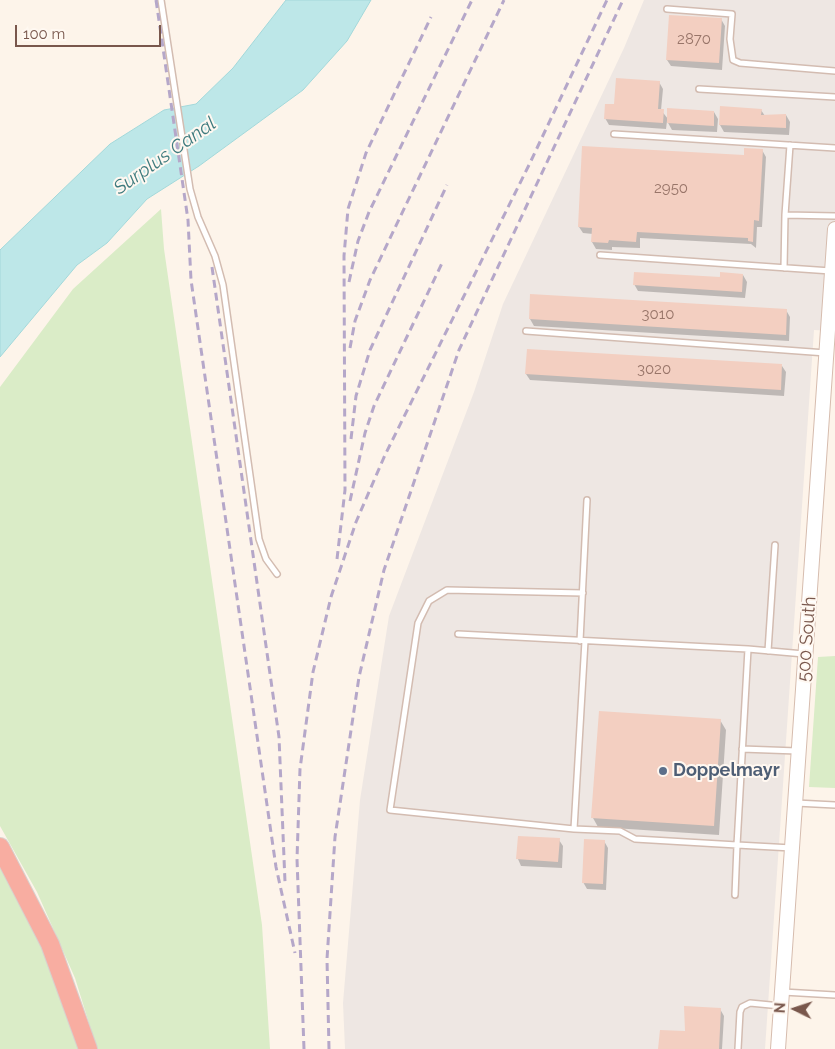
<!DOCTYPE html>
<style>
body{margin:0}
#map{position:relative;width:835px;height:1049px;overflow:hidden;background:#fdf4ea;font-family:Raleway,sans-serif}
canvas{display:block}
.north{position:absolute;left:770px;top:984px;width:50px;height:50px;-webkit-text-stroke:4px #fff8f1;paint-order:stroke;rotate:274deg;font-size:14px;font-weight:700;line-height:20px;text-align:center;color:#79574c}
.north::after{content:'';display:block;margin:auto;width:18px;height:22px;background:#79574c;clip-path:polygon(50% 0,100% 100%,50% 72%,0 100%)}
.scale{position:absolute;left:15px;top:25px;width:146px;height:22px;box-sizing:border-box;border:2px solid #79574c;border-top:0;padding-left:6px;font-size:15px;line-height:18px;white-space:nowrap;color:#79574c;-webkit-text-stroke:4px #fff8f1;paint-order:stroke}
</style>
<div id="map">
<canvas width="835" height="1049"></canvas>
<div class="north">N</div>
<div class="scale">100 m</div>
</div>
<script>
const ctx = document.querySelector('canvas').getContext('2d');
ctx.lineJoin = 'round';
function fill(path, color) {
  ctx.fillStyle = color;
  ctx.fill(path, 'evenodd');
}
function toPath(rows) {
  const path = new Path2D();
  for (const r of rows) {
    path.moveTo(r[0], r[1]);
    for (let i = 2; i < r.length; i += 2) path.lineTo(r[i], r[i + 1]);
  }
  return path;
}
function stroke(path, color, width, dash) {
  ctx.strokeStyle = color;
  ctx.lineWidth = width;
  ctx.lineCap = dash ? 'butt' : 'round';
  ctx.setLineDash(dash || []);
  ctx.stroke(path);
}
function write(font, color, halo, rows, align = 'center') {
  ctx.font = font + ' Raleway,sans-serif';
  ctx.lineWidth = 4;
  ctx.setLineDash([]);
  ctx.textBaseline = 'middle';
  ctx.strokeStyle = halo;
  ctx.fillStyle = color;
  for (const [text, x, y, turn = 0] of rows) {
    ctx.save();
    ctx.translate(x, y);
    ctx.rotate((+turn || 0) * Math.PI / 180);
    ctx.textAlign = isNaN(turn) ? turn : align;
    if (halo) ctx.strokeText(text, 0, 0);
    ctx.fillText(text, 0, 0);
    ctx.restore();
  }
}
const industrial = toPath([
 [644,0,835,0,835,331,814,330,765,1049,345,1049,343,1003,360,800,389,616,474,392,503,304,624,48]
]);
const green = toPath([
 [161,209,164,249,262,925,270,1049,97,1049,75,978,37,892,0,826,0,387,73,289],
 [835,656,835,788,809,787,818,657],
 [0,863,44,948,80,1049,0,1049]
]);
const water = toPath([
 [286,0,371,0,347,41,303,90,199,166,147,199,107,243,77,265,0,357,0,250,110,144,164,110,196,104,233,68,286,0]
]);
const shadow = toPath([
 [721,19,725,26,722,70,671,66,667,60],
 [659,82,663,89,661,110,668,119,714,112,718,119,717,132,672,130,667,121,666,129,609,125,605,118,615,106],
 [761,110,765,116,786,115,790,122,789,135,724,132,720,125],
 [762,150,766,157,762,227,757,227,756,248,751,244,640,238,640,248,612,247,612,250,596,249,592,242,593,234,583,233,579,227],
 [743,275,747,282,745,298,638,291,634,284],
 [786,310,790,317,789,341,534,326,530,319],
 [782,366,786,372,784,396,530,380,526,374],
 [720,720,726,730,719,835,598,827,593,818],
 [519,838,559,840,563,846,562,868,521,866,518,859],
 [604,841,608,848,606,890,587,889,583,882],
 [720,1009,724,1016,722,1049,660,1049]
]);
const building = toPath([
 [669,15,722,18,719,63,666,60],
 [616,78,660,81,658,109,664,109,663,123,604,119,605,104,614,104],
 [720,106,762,109,761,115,786,114,786,128,719,125],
 [667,108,714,111,714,126,667,123],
 [582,146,744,155,744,148,763,149,759,221,754,220,753,242,748,241,748,238,637,232,636,242,609,240,608,243,591,242,592,228,578,227],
 [634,272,720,277,720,272,743,274,742,292,633,285],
 [530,294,787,309,786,335,529,319],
 [527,349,782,364,781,390,525,374],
 [599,711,721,719,714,826,591,818],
 [518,836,560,838,558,862,516,859],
 [584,839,605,840,603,884,582,883],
 [684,1006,721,1008,719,1049,658,1049,660,1030,685,1031]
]);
const lane = toPath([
 [161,0,190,189,198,217,215,256,223,285,259,539,266,559,277,574],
 [667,9,732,14,730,39,733,60,740,63,835,71],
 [699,89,835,97],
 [614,134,835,148],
 [785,215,790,145],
 [600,255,831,271],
 [784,268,785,215,835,216],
 [526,331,826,353],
 [458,634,748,649,804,654],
 [580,641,587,500],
 [585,641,574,829,620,831,635,839,737,845,735,895],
 [748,649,737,845,792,848],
 [768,651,775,545],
 [742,749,797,751],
 [796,803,835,805],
 [574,829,390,810,418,623,429,601,447,590,583,593],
 [783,992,835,995],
 [738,1049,740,1012,742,1007,750,1003,781,1006]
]);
const secondary = toPath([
 [778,1049,835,229]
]);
const highway = toPath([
 [0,847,50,944,88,1049]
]);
const rail = toPath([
 [156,0,188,220,191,280,276,867,295,953],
 [212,267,279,737,285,882],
 [349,282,358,241,369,212,472,0],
 [350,348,355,321,370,280,504,0],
 [351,439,356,396,370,350,447,185],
 [350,501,365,433,374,406,443,261],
 [337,559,345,490,344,256,348,209,366,153,431,17],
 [304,1049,297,859,300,769,313,672,331,597,356,522,385,455,529,165,607,0],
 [329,1049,327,959,335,837,359,677,384,570,459,350,623,0]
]);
const markers = [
 [663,771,5,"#5c6f8a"]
];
const numberNames = [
 ["2870",694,39],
 ["2950",671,188],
 ["3010",658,314],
 ["3020",654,369]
];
const streetNames = [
 ["500 South",807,639,-86]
];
const serviceNames = [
 ["Doppelmayr",673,771]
];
const waterNames = [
 ["Surplus Canal",165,156,-35]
];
fill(industrial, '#eee7e3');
fill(green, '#daecc7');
fill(water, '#bde7e8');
stroke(water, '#a3d8da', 1);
fill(shadow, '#0003');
fill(building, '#f3cfc1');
stroke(lane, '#d3bcb1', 8);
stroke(secondary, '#d6bcae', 16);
stroke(highway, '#d9d0cd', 20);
stroke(lane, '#fff', 5);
stroke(secondary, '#fff', 14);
stroke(highway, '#f8ada1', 18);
stroke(rail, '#b5a7c9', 3, [8, 5]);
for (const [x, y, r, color] of markers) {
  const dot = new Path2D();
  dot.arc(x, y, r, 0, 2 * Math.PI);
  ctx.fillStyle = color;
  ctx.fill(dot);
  stroke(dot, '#fff8f1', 2);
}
write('15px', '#987569', null, numberNames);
write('18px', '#79574c', '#fff8f1', streetNames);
write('bold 18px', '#4e5e75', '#fff8f1', serviceNames, 'left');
write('italic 19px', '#3f7b7e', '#fff8f1', waterNames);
</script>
